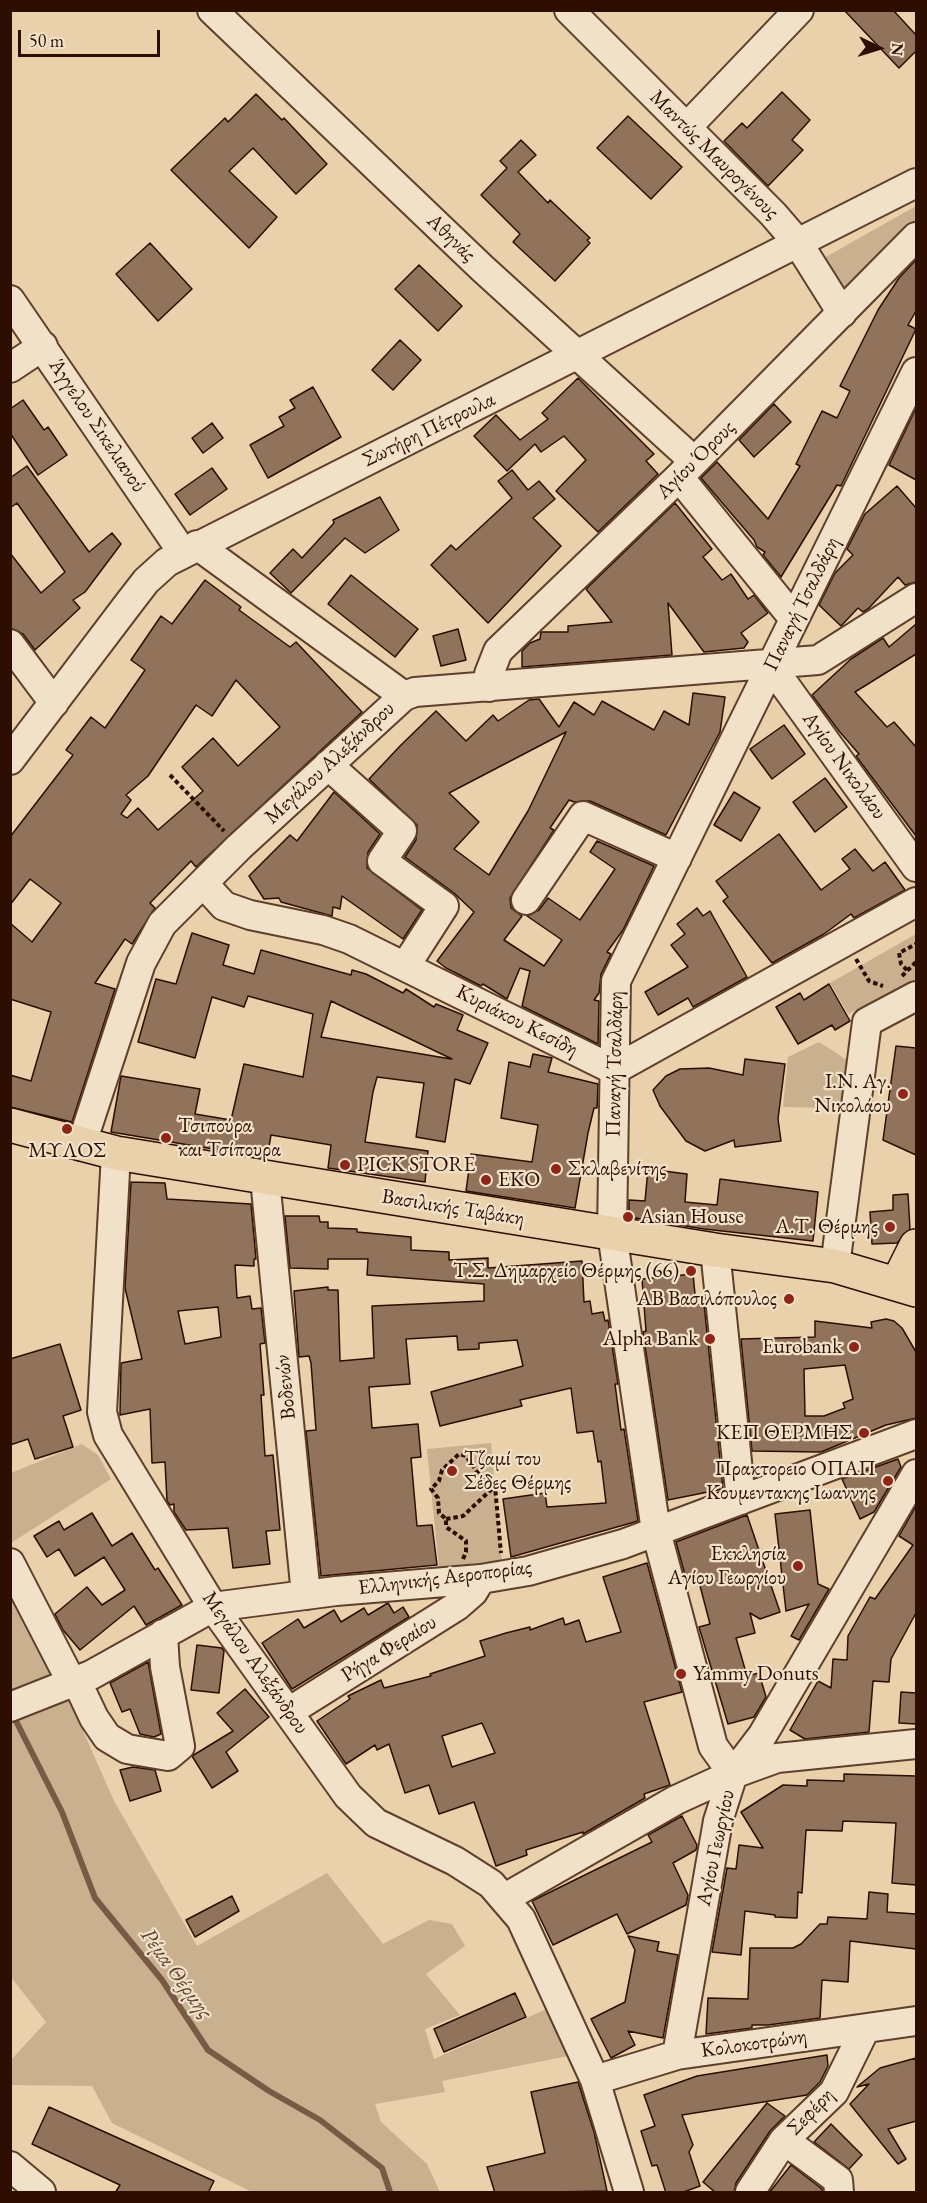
<!DOCTYPE html>
<meta charset="utf-8">
<style>
body{margin:0}
#map{position:relative;width:927px;height:2203px;overflow:hidden;background:#e9d1ab;font-family:"EB Garamond",serif}
canvas{display:block}
.frame{position:absolute;inset:0;border:12px solid #2f0e02;pointer-events:none}
.north{position:absolute;left:849px;top:18px;width:60px;height:60px;-webkit-text-stroke:4px #f1e1c8;paint-order:stroke;rotate:94deg;font-size:16px;font-weight:700;line-height:24px;text-align:center;color:#2f0e02}
.north::after{content:'';display:block;margin:auto;width:21px;height:27px;background:#2f0e02;clip-path:polygon(50% 0,100% 100%,50% 72%,0 100%)}
.scale{position:absolute;left:18px;top:30px;width:142px;height:27px;box-sizing:border-box;border:3px solid #2f0e02;border-top:0;padding-left:8px;font-size:18px;line-height:21px;white-space:nowrap;color:#2f0e02;-webkit-text-stroke:4px #f1e1c8;paint-order:stroke}
</style>
<div id="map">
<canvas width="927" height="2203"></canvas>
<div class="frame"></div>
<div class="north">N</div>
<div class="scale">50 m</div>
</div>
<script>
const ctx = document.querySelector('canvas').getContext('2d');
ctx.lineJoin = 'round';
function fill(path, color) {
  ctx.fillStyle = color;
  ctx.fill(path, 'evenodd');
}
function toPath(rows) {
  const path = new Path2D();
  for (const r of rows) {
    path.moveTo(r[0], r[1]);
    for (let i = 2; i < r.length; i += 2) path.lineTo(r[i], r[i + 1]);
  }
  return path;
}
function stroke(path, color, width, dash) {
  ctx.strokeStyle = color;
  ctx.lineWidth = width;
  ctx.lineCap = dash ? 'butt' : 'round';
  ctx.setLineDash(dash || []);
  ctx.stroke(path);
}
function write(font, color, halo, rows, align = 'center') {
  ctx.font = font + ' "EB Garamond",serif';
  ctx.lineWidth = 4.5;
  ctx.setLineDash([]);
  ctx.textBaseline = 'middle';
  ctx.strokeStyle = halo;
  ctx.fillStyle = color;
  for (const [text, x, y, turn = 0] of rows) {
    ctx.save();
    ctx.translate(x, y);
    ctx.rotate((+turn || 0) * Math.PI / 180);
    ctx.textAlign = isNaN(turn) ? turn : align;
    if (halo) ctx.strokeText(text, 0, 0);
    ctx.fillText(text, 0, 0);
    ctx.restore();
  }
}
const green = toPath([
 [916,206,916,226,848,293,840,292,824,258],
 [916,934,916,979,848,1014,830,983],
 [819,1042,850,1062,845,1108,783,1107,788,1057],
 [491,1443,502,1561,439,1567,427,1449],
 [82,1444,98,1455,111,1479,11,1543,11,1473],
 [10,1589,58,1681,10,1698],
 [68,1697,114,1801,197,1946,327,1873,383,1944,429,1920,452,1924,465,1946,426,1974,460,2015,425,2029,434,2059,547,2009,568,2056,442,2081,445,2092,375,2104,381,2122,427,2164,440,2192,252,2192,112,2123,92,2086,11,2085,10,2061,46,2022,11,1977,11,1716]
]);
const stream = toPath([
 [12,1713,62,1812,95,1898,162,1980,208,2050,269,2091,320,2120,382,2168,390,2192]
]);
const building = toPath([
 [844,10,893,10,916,35,916,51,899,68,844,10],
 [782,92,810,120,792,140,803,150,768,186,724,141,742,123,747,128,782,92],
 [256,94,282,120,284,118,327,164,296,194,253,148,229,171,277,217,249,248,171,170,225,118,228,122,256,94],
 [628,116,682,167,651,199,597,148,628,116],
 [521,140,536,155,518,172,548,203,550,200,590,238,587,240,590,243,555,281,513,242,520,234,481,195,507,168,500,161,521,140],
 [150,243,192,289,158,321,116,274,150,243],
 [916,260,916,311,908,325,916,329,841,486,837,485,781,577,763,555,765,552,757,547,754,540,701,478,717,462,768,519,800,466,796,464,822,411,837,418,850,391,840,386,878,310,899,278,916,260],
 [419,265,462,306,438,331,395,289,419,265],
 [400,340,421,360,393,390,372,370,400,340],
 [578,378,654,454,646,461,658,474,598,532,556,491,586,460,564,436,541,452,535,444,507,471,474,436,496,415,520,440,548,419,542,413,578,378],
 [313,387,341,437,268,478,250,445,284,426,279,417,295,408,290,400,313,387],
 [23,400,44,430,48,427,67,455,38,475,10,433,10,409,23,400],
 [774,404,791,422,754,457,739,440,774,404],
 [916,408,916,480,889,465,916,408],
 [212,423,223,438,203,453,192,438,212,423],
 [27,466,89,552,112,533,121,544,85,592,73,600,80,608,35,650,23,634,10,628,10,553,41,593,65,572,17,503,10,508,10,478,27,466],
 [212,468,227,489,190,515,175,494,212,468],
 [512,470,528,490,539,481,555,499,533,518,561,546,488,623,431,565,451,545,456,550,512,498,498,481,512,470],
 [897,486,916,508,916,582,905,585,898,577,868,609,863,612,858,608,841,626,819,605,835,573,853,555,847,549,865,514,897,486],
 [380,497,399,530,365,553,345,538,291,593,270,573,293,549,302,558,334,523,333,520,380,497],
 [675,503,712,549,703,557,722,580,731,574,748,599,754,595,768,613,741,633,748,642,744,648,704,652,668,603,672,655,522,667,522,651,530,643,540,639,541,632,568,632,568,626,612,622,586,589,675,503],
 [351,575,418,629,395,657,328,604,351,575],
 [205,580,241,607,239,610,290,647,296,642,362,712,196,867,191,861,150,903,155,908,132,944,125,939,95,983,115,989,72,1122,10,1107,10,1075,31,1081,51,1012,10,999,10,923,32,942,61,903,30,879,10,905,10,837,73,755,66,750,91,717,105,728,145,670,131,660,161,616,172,624,205,580],
 [236,680,280,727,238,766,213,738,182,767,203,791,158,830,138,808,127,818,121,814,131,800,126,795,148,776,196,705,212,716,236,680],
 [916,624,916,654,855,692,887,727,894,722,916,747,916,836,856,756,859,754,839,731,812,695,851,659,883,638,889,647,916,624],
 [458,629,466,660,441,666,433,636,458,629],
 [693,693,725,697,720,732,666,835,590,801,574,802,569,800,550,828,554,830,510,898,511,908,522,916,504,940,544,966,562,940,527,916,539,910,548,898,580,920,615,869,590,852,597,841,654,866,623,930,607,952,611,954,601,974,599,993,594,1000,599,1001,598,1044,522,1006,530,971,520,968,507,999,483,984,481,986,446,968,437,961,474,912,454,893,405,857,416,840,417,825,369,779,400,746,436,711,466,741,493,715,498,721,529,700,539,699,559,727,574,702,594,715,602,701,654,730,664,711,689,725,693,693],
 [566,732,528,811,489,875,454,849,479,822,449,793,566,732],
 [784,725,805,754,772,779,750,749,784,725],
 [825,778,847,807,815,832,793,802,825,778],
 [334,792,380,834,368,852,367,868,422,910,403,939,342,896,340,909,333,907,332,916,281,902,279,898,264,899,249,876,290,835,297,841,334,792],
 [734,792,760,808,741,841,714,825,734,792],
 [779,834,821,890,850,869,842,859,855,849,873,871,885,862,905,890,854,918,851,914,824,934,772,963,723,901,728,897,716,881,779,834],
 [697,908,703,916,710,911,747,977,693,1007,688,998,658,1015,645,992,688,967,671,945,685,934,677,924,697,908],
 [192,933,229,945,223,965,254,974,261,950,351,975,352,970,366,974,403,993,406,989,434,1007,436,1004,463,1015,457,1030,488,1043,470,1084,455,1079,445,1142,416,1137,424,1083,377,1077,373,1092,365,1142,428,1151,425,1182,328,1168,331,1145,271,1135,267,1158,111,1132,121,1076,200,1089,195,1114,231,1120,244,1064,303,1077,313,1014,248,996,244,1007,212,997,195,1058,138,1042,156,979,176,984,192,933],
 [331,1001,452,1059,451,1059,321,1037,331,1001],
 [829,984,850,1021,835,1030,832,1025,798,1044,776,1007,800,993,804,1000,829,984],
 [896,1046,916,1048,916,1155,883,1140,896,1046],
 [533,1054,552,1058,548,1072,598,1084,597,1108,594,1108,588,1133,575,1208,466,1191,471,1154,532,1162,538,1125,501,1118,509,1062,530,1067,533,1054],
 [745,1059,785,1064,778,1119,781,1141,735,1147,734,1140,705,1151,686,1141,660,1106,653,1090,666,1076,680,1069,709,1068,743,1075,745,1059],
 [648,1169,687,1174,685,1202,717,1205,720,1179,818,1192,813,1241,704,1229,629,1217,629,1200,645,1201,648,1169],
 [131,1182,165,1183,167,1199,251,1204,256,1259,254,1259,254,1266,235,1265,237,1298,250,1296,252,1309,261,1308,265,1343,260,1344,264,1395,261,1395,265,1456,273,1455,280,1530,266,1531,270,1564,233,1568,228,1528,186,1530,174,1512,174,1504,170,1505,167,1501,165,1462,152,1463,150,1409,120,1415,121,1363,142,1359,125,1288,131,1182],
 [218,1307,221,1337,185,1344,178,1311,218,1307],
 [908,1194,910,1229,897,1243,872,1244,870,1212,893,1210,893,1195,908,1194],
 [285,1216,319,1216,320,1222,328,1222,328,1228,357,1229,357,1232,411,1237,411,1250,449,1252,449,1260,488,1258,488,1268,582,1261,584,1302,590,1301,592,1314,603,1312,605,1321,608,1320,618,1384,615,1384,621,1430,624,1429,638,1521,511,1557,503,1499,545,1493,547,1507,606,1503,601,1461,598,1462,593,1431,577,1433,571,1388,520,1400,522,1406,440,1426,431,1392,523,1366,517,1340,479,1343,479,1349,458,1350,457,1336,406,1339,410,1384,369,1387,372,1428,418,1424,421,1457,411,1458,417,1526,432,1525,437,1565,321,1576,306,1431,316,1430,311,1363,309,1356,299,1357,294,1291,328,1287,328,1290,338,1290,340,1361,374,1358,372,1306,484,1301,484,1284,367,1275,368,1259,328,1259,328,1269,290,1268,285,1216],
 [693,1274,696,1304,704,1304,723,1489,668,1500,643,1332,646,1331,642,1279,693,1274],
 [886,1319,894,1321,902,1328,916,1352,916,1418,886,1425,821,1452,752,1451,741,1339,815,1337,815,1321,872,1328,871,1322,886,1319],
 [845,1365,853,1399,843,1403,845,1408,824,1416,805,1416,804,1369,845,1365],
 [60,1344,81,1410,63,1416,73,1447,35,1459,28,1439,10,1445,10,1359,60,1344],
 [898,1459,901,1467,874,1512,860,1519,842,1479,898,1459],
 [916,1506,916,1613,891,1659,889,1682,873,1681,869,1732,805,1739,790,1730,818,1681,831,1688,833,1659,847,1660,848,1636,870,1597,875,1599,913,1545,899,1536,916,1506],
 [810,1510,818,1584,829,1589,799,1640,791,1636,809,1604,786,1611,775,1514,810,1510],
 [92,1513,112,1546,132,1533,155,1570,158,1568,182,1605,146,1625,134,1606,80,1650,63,1630,55,1614,87,1587,102,1605,125,1590,104,1557,75,1576,59,1549,47,1557,34,1536,59,1521,64,1530,92,1513],
 [747,1515,780,1612,760,1619,750,1613,755,1633,736,1638,747,1676,759,1673,766,1697,754,1717,728,1724,699,1627,710,1624,698,1578,687,1582,676,1542,747,1515],
 [647,1563,682,1692,644,1702,670,1785,644,1794,645,1798,583,1834,583,1832,526,1850,527,1855,496,1866,474,1802,439,1814,429,1785,405,1793,389,1744,377,1750,375,1745,346,1764,317,1721,350,1699,348,1696,381,1680,384,1688,431,1676,430,1674,485,1656,480,1641,506,1633,530,1627,530,1630,563,1618,565,1625,579,1620,586,1642,621,1632,603,1577,647,1563],
 [482,1723,495,1753,452,1767,442,1736,482,1723],
 [388,1603,394,1613,403,1607,409,1617,292,1689,262,1643,298,1619,304,1628,334,1610,341,1622,364,1608,368,1615,388,1603],
 [197,1645,222,1648,224,1651,219,1693,191,1690,197,1645],
 [148,1662,161,1734,154,1737,140,1734,130,1709,122,1712,110,1683,148,1662],
 [245,1689,269,1717,226,1752,238,1771,212,1788,192,1756,233,1731,217,1713,245,1689],
 [901,1692,916,1693,916,1724,899,1723,901,1692],
 [133,1767,155,1770,161,1791,130,1801,120,1770,133,1767],
 [844,1774,916,1776,916,1885,892,1883,896,1823,843,1821,842,1831,806,1830,802,1893,798,1892,797,1918,775,1917,775,1915,745,1911,741,1955,712,1952,727,1868,736,1869,739,1845,763,1848,741,1812,783,1785,807,1786,807,1780,844,1781,844,1774],
 [682,1816,697,1845,696,1850,673,1863,688,1895,686,1905,627,1934,617,1914,553,1945,532,1901,652,1842,648,1835,682,1816],
 [869,1892,888,1894,887,1912,916,1914,916,1949,850,1941,848,1982,822,1980,820,2018,768,2025,752,2025,752,2028,706,2034,708,1998,748,1999,750,1948,793,1948,801,1944,820,1924,827,1924,828,1917,867,1919,869,1892],
 [232,1896,239,1911,195,1937,186,1920,232,1896],
 [628,1936,659,1942,657,1951,678,1955,663,2038,628,2031,635,2045,611,2058,591,2019,625,2002,635,1950,628,1936],
 [515,1993,526,2017,444,2052,434,2029,515,1993],
 [827,2055,828,2066,820,2082,807,2095,682,2115,693,2145,689,2152,700,2186,681,2193,666,2193,657,2165,652,2166,641,2131,655,2126,644,2095,697,2076,827,2055],
 [916,2058,916,2121,888,2129,906,2159,898,2164,850,2104,869,2084,857,2087,880,2068,916,2058],
 [578,2082,594,2132,607,2191,495,2193,487,2167,545,2153,531,2092,578,2082],
 [767,2103,785,2116,770,2131,736,2183,734,2193,716,2193,703,2182,767,2103],
 [49,2107,214,2181,208,2193,115,2193,120,2185,32,2144,49,2107],
 [831,2124,862,2155,849,2169,814,2142,831,2124],
 [791,2165,822,2189,822,2193,769,2193,791,2165]
]);
const path = toPath([
 [170,775,224,831],
 [856,959,869,981,883,986],
 [907,970,901,964,899,953,916,944],
 [902,976,916,962],
 [446,1519,463,1516,494,1487],
 [463,1559,466,1552,466,1541,446,1527,446,1519,439,1513,438,1498,431,1489,439,1481,442,1470,459,1454,466,1456,480,1476,495,1486,501,1553]
]);
const minor = toPath([
 [212,10,482,268,694,461],
 [569,10,773,214,798,243,842,313],
 [687,127,799,10],
 [10,300,183,553],
 [10,368,43,346],
 [679,477,794,619],
 [197,545,404,696],
 [10,644,54,703],
 [771,666,916,867],
 [489,687,489,674,498,651,679,477,916,237],
 [10,760,129,603,146,581,167,562,916,183],
 [328,765,402,831,382,861,444,906,406,965],
 [203,883,224,906,250,915,323,930,349,939,614,1070],
 [526,900,583,816,677,858],
 [614,1070,916,902],
 [81,1146,141,963,162,924,239,847,404,696,415,692,818,660,916,598],
 [116,1153,102,1412,108,1435,213,1607,348,1796,376,1823,455,1861,491,1884,521,1919,595,2080,629,2192],
 [265,1179,306,1595],
 [715,1250,741,1500],
 [835,1266,867,1022,916,996],
 [10,1563,72,1683],
 [77,1682,94,1718,107,1737,127,1749,168,1756,180,1746,165,1667,163,1634],
 [10,1707,91,1675,213,1607,336,1591,481,1579,528,1571,623,1544,916,1434],
 [290,1711,457,1606,473,1592,481,1579],
 [733,1774,713,1746,656,1531,612,1233,616,981,916,372],
 [505,1898,676,1800,733,1774,777,1758,916,1744],
 [677,2055,718,1821,733,1774,762,1736,916,1474],
 [595,2080,677,2055,916,2021],
 [784,2140,838,2180,839,2192],
 [10,2166,41,2192],
 [750,2192,784,2140,834,2092,865,2029]
]);
const major = toPath([
 [10,1125,116,1153,715,1250,835,1266,916,1290],
 [898,1282,916,1246]
]);
const markers = [
 [903,1094,6,"#8f2418"],
 [67,1129,6,"#8f2418"],
 [166,1138,6,"#8f2418"],
 [345,1165,6,"#8f2418"],
 [556,1169,6,"#8f2418"],
 [486,1180,6,"#8f2418"],
 [628,1217,6,"#8f2418"],
 [890,1227,6,"#8f2418"],
 [691,1271,6,"#8f2418"],
 [789,1299,6,"#8f2418"],
 [710,1339,6,"#8f2418"],
 [854,1347,6,"#8f2418"],
 [864,1433,6,"#8f2418"],
 [452,1471,6,"#8f2418"],
 [888,1481,6,"#8f2418"],
 [798,1566,6,"#8f2418"],
 [681,1674,6,"#8f2418"]
];
const streetNames = [
 ["Μαντώς Μαυρογένους",714,155,45],
 ["Αθηνάς",451,238,44],
 ["Άγγελου Σικελιανού",97,426,56],
 ["Σωτήρη Πέτρουλα",429,430,-26],
 ["Αγίου Όρους",696,460,-45],
 ["Παναγή Τσαλδάρη",802,604,-64],
 ["Μεγάλου Αλεξάνδρου",330,763,-43],
 ["Αγίου Νικολάου",844,766,54],
 ["Κυριάκου Κεσίδη",517,1021,27],
 ["Παναγή Τσαλδάρη",615,1064,-89],
 ["Βασιλικής Ταβάκη",453,1208,9],
 ["Βοδενών",286,1387,-96],
 ["Ελληνικής Αεροπορίας",445,1578,-7],
 ["Ρήγα Φεραίου",389,1649,-32],
 ["Μεγάλου Αλεξάνδρου",255,1663,55],
 ["Αγίου Γεωργίου",716,1848,-78],
 ["Κολοκοτρώνη",754,2044,-8],
 ["Σεφέρη",811,2112,-46]
];
const poiNames = [
 ["Ι.Ν. Αγ.",891,1082],
 ["Νικολάου",891,1106],
 ["Τσιπούρα",178,1126,"left"],
 ["και Τσίπουρα",178,1150,"left"],
 ["ΜΥΛΟΣ",67,1151,"center"],
 ["PICK STORE",357,1165,"left"],
 ["Σκλαβενίτης",568,1169,"left"],
 ["EKO",498,1180,"left"],
 ["Asian House",640,1217,"left"],
 ["Α.Τ. Θέρμης",878,1227],
 ["Τ.Σ. Δημαρχείο Θέρμης (66)",679,1271],
 ["ΑΒ Βασιλόπουλος",777,1299],
 ["Alpha Bank",698,1339],
 ["Eurobank",842,1347],
 ["ΚΕΠ ΘΕΡΜΗΣ",852,1433],
 ["Τζαμί του",464,1459,"left"],
 ["Σέδες Θέρμης",464,1483,"left"],
 ["Πρακτορειο ΟΠΑΠ",876,1469],
 ["Κουμεντακης Ιωαννης",876,1493],
 ["Εκκλησία",786,1554],
 ["Αγίου Γεωργίου",786,1578],
 ["Yammy Donuts",693,1674,"left"]
];
const waterNames = [
 ["Ρέμα Θέρμης",176,1974,54]
];
fill(green, '#c9b08e');
stroke(stream, '#795b45', 6);
fill(building, '#90735a');
stroke(building, '#2f0e02', 1.5);
stroke(minor, '#5e3f2c', 32);
stroke(major, '#2f0e02', 36);
stroke(path, '#2f0e02', 4, [4.5, 3]);
stroke(minor, '#f1e1c8', 28);
stroke(major, '#e9d1ab', 33);
for (const [x, y, r, color] of markers) {
  const dot = new Path2D();
  dot.arc(x, y, r, 0, 2 * Math.PI);
  ctx.fillStyle = color;
  ctx.fill(dot);
  stroke(dot, '#f1e1c8', 2);
}
write('21px', '#2f0e02', '#f1e1c8', streetNames);
write('21px', '#2f0e02', '#f1e1c8', poiNames, 'right');
write('italic 22px', '#60422f', '#f1e1c8', waterNames);
</script>
